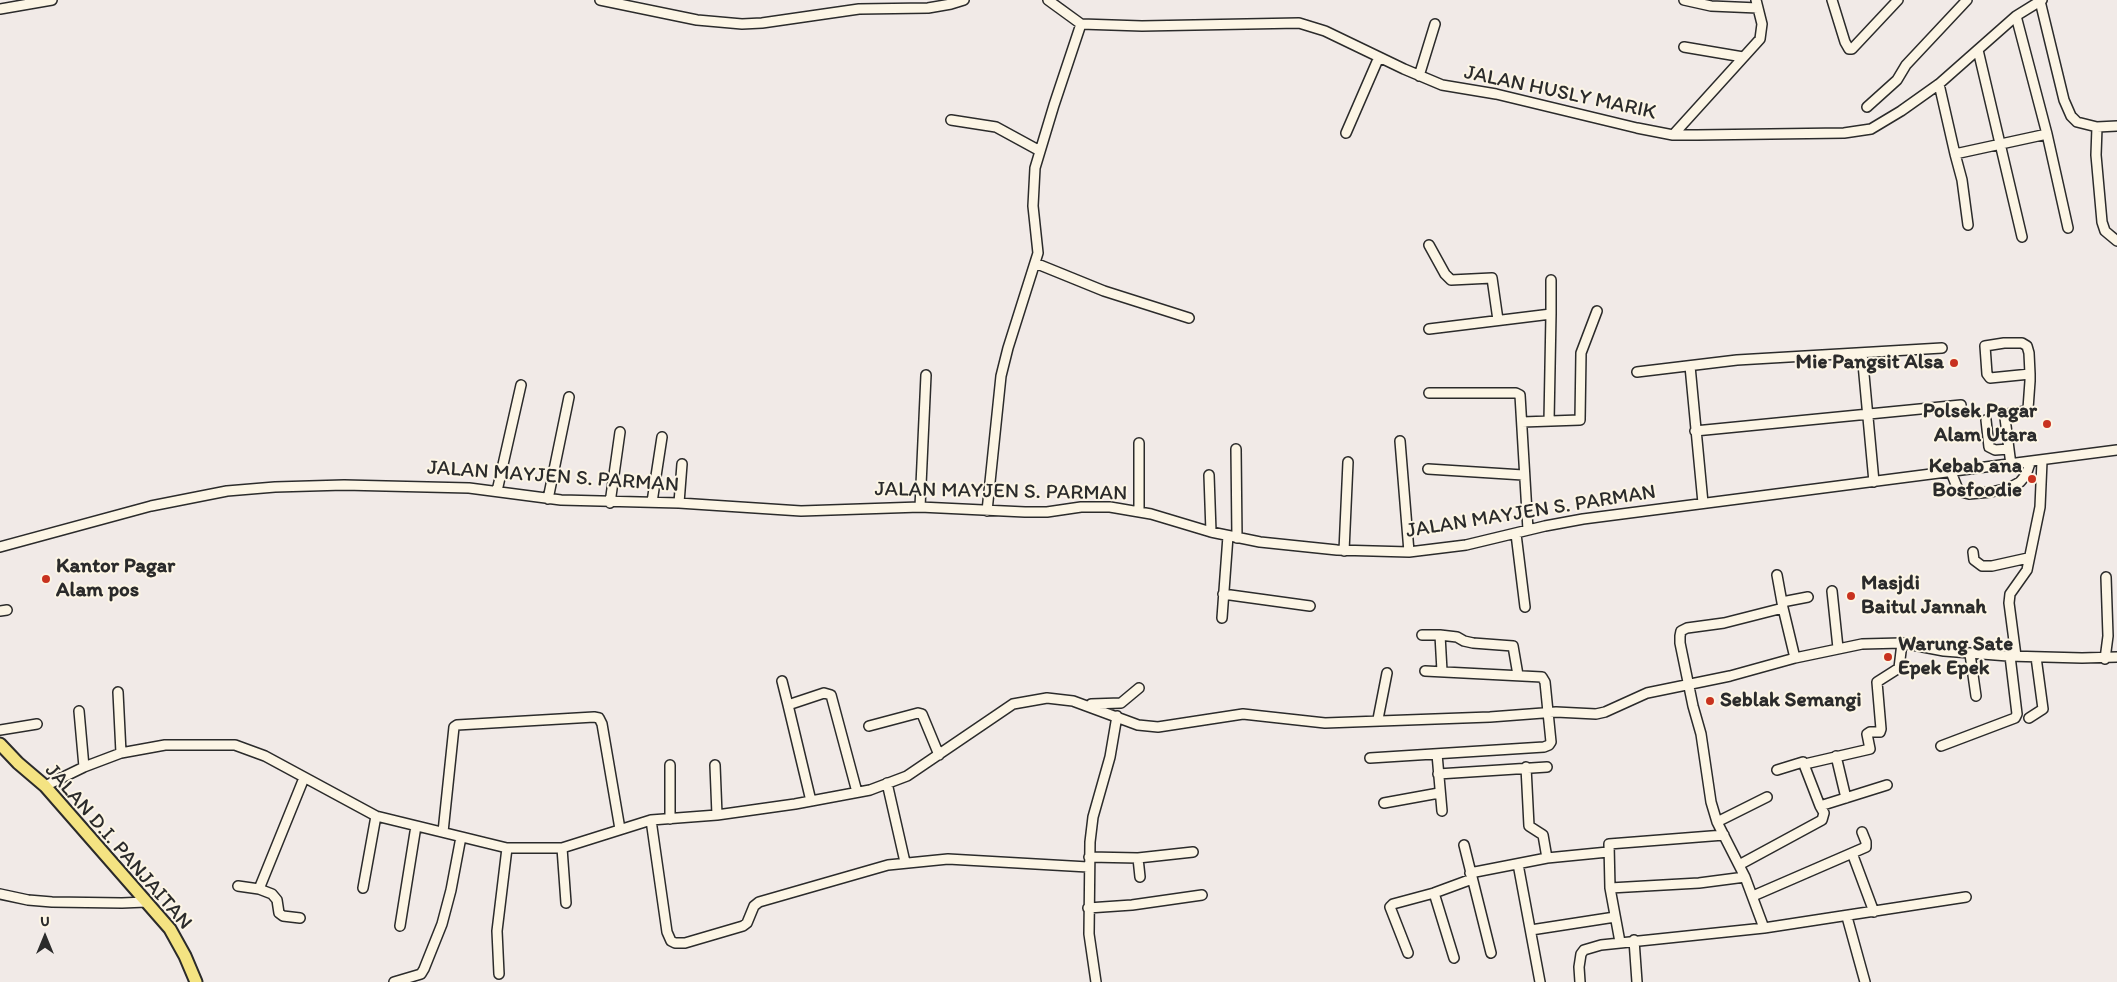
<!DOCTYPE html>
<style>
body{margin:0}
#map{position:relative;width:2117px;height:982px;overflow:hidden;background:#f1eae7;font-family:Itim,sans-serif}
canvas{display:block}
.north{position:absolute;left:20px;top:912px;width:50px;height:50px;-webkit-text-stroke:4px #fcf5e5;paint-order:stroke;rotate:0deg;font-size:14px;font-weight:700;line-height:20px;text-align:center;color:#2b2b2b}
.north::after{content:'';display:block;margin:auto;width:18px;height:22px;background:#2b2b2b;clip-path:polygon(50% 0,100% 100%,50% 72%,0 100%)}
</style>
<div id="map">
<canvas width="2117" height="982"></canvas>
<div class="north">U</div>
</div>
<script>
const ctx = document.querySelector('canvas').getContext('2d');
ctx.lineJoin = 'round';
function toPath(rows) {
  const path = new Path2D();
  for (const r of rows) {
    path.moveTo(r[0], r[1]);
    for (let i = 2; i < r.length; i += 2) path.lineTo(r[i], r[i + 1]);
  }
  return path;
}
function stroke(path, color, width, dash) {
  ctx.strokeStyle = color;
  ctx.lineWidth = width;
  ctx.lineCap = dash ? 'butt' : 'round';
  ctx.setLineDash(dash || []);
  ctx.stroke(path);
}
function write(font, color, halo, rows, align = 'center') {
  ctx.font = font + ' Itim,sans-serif';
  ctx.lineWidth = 4;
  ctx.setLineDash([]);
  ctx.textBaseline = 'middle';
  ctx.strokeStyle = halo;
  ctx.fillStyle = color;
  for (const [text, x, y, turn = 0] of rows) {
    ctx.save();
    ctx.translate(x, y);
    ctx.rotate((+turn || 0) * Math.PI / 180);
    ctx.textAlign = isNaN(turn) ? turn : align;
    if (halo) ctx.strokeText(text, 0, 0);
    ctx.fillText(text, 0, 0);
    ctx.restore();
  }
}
const minor = toPath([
 [600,0,697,20,742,24,762,23,859,9,928,8,951,4,964,0],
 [1048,0,1081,24,1142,26,1299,23,1325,31,1404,69,1442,85,1496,94,1637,128,1673,135,1697,135,1844,133,1871,129,1901,111,1939,84,2016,16,2042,0],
 [1684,0,1711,6,1758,8],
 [1832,0,1845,42,1849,49,1852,49,1898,0],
 [2040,1,2064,100,2071,116,2077,122,2097,127,2117,126],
 [0,9,52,0],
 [2016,16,2047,134,2068,228],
 [1684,47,1743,57],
 [1978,50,2022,237],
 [1419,76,1435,24],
 [1939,84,1955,154,2047,134],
 [1867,107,1897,80,1906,65,1967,0],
 [951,120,996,127,1040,151],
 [2097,127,2096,155,2102,222,2105,231,2117,241],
 [1346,133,1379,57],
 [1673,135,1760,39,1762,24,1756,0],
 [1955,154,1962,180,1968,225],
 [1429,245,1445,274,1451,280,1492,278,1498,320],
 [1035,263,1104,291,1189,318],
 [1551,314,1551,280],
 [1429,329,1551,314,1549,421],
 [1862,353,1874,482],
 [1690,366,1703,503],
 [1637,372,1737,360,1942,348],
 [1429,393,1516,393,1520,395,1528,530],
 [1986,420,1989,447,1995,450,2009,449],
 [1522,422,1580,420,1581,353,1597,311],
 [1695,431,1961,405],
 [1400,441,1409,552],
 [1139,443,1139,512],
 [1236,449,1237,538],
 [2011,465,2005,418,2008,414,2026,411,2028,409,2030,381,2030,374,2029,353,2027,346,2022,343,2004,343,1985,346,1987,374,1990,378,2030,374],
 [1428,469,1523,475],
 [1951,472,1957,487,1961,492,1969,494,1991,492,2009,488,2020,482,2026,475,2030,463],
 [1209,475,1211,532],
 [497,491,521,385],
 [548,499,569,397],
 [652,502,662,437],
 [610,503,620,432],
 [679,503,682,464],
 [920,507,926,375],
 [987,511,1001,376,1008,348,1038,253,1033,206,1035,168,1054,105,1081,24],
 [1516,534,1525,607],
 [0,547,151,506,227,491,275,487,344,485,469,488,561,500,679,503,801,511,920,507,1025,512,1047,512,1081,507,1110,507,1151,514,1211,532,1260,542,1337,550,1409,552,1466,545,1545,526,1583,519,2117,450],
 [1344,551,1348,462],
 [1973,552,1974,560,1982,566,1992,566,2028,558],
 [1777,575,1783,608],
 [1832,591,1838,648],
 [1223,594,1310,606],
 [1782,602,1808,597],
 [0,611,7,610],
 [1222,618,1228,536],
 [1422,635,1440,635,1442,671],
 [1440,635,1457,637,1464,641,1473,643,1513,646,1518,675],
 [1970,654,1976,696],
 [2016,656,2009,603,2010,594,2027,570,2040,507,2042,461],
 [1795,658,1783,608,1724,623,1687,628,1681,631,1680,636,1680,643,1693,706,1701,734,1711,802,1717,822,1745,877,1764,928,1966,897],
 [2105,659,2108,636,2106,577],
 [782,681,788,705],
 [118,692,121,753],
 [1091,704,1121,703,1139,688],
 [79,711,84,767],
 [2029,718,2043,709,2036,657],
 [1378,719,1387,673],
 [869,726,918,713,922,714,939,755],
 [0,730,37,724],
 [1941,746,2015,718,2017,714,2010,656],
 [1437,754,1442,811],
 [1836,756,1846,798],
 [1370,758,1544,747,1549,745,1551,742,1545,682,1542,677,1425,671],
 [1805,764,1870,749,1867,734,1870,732,1880,732,1881,729,1877,682,1899,668,1902,643],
 [715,765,717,815],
 [1526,767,1529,826,1543,835,1547,858],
 [1777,770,1803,762,1820,806],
 [1438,774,1547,767],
 [887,783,905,862],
 [45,786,84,767,121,753,165,745,235,745,265,756,376,816,507,848,562,848,651,820,717,815,795,804,870,790,907,776,1013,704,1047,698,1073,701,1138,725,1158,727,1243,714,1325,723,1490,717,1556,712,1596,714,1605,712,1647,693,1730,676,1795,658,1862,644,1902,643,1944,651,2008,656,2082,658,2117,657],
 [811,801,788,705,824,693,831,695,857,792],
 [1384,803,1439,793],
 [670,819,670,765],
 [651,820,667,932,671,941,675,943,685,943,743,926,747,923,754,906,759,902,888,865,948,859,1088,867],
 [1717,822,1767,797],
 [443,832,454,727,457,725,594,717,599,718,602,724,620,829],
 [1464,845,1491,953],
 [562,848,566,903],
 [1852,853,1874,912],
 [1089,857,1138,858,1193,852],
 [1138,858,1140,877],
 [1518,864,1540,982],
 [1739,865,1822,820,1824,813,1820,806,1887,785],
 [1470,873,1547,858,1608,852],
 [238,886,259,889,272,894,277,900,279,913,283,916,300,918],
 [363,888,376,816],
 [1610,888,1699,883,1745,877],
 [259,889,304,778],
 [1434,893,1454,958],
 [0,894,28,900,52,902,122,903,146,902],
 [1753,896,1866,847,1866,842,1862,832],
 [1088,908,1132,905,1202,895],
 [1847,917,1865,982],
 [400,926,416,826],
 [1531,930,1615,917],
 [1634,940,1637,982],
 [1620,942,1610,888,1609,844,1724,835],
 [1408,953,1390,907,1393,904,1434,893,1472,879],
 [499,974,497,931,507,848],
 [394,982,421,974,424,969,442,924,451,890,461,837],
 [1096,982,1089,934,1090,842,1093,817,1110,757,1117,716],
 [1580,982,1579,967,1581,954,1584,950,1601,945,1764,928]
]);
const major = toPath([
 [0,744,18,763,45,786,170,929,185,956,196,982]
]);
const markers = [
 [1954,363,5,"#c8321e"],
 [2047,424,5,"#c8321e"],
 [2032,479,5,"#c8321e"],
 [46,579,5,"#c8321e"],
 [1851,596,5,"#c8321e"],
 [1888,657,5,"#c8321e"],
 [1710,701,5,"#c8321e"]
];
const streetNames = [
 ["JALAN HUSLY MARIK",1560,93,12],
 ["JALAN MAYJEN S. PARMAN",553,477,4],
 ["JALAN MAYJEN S. PARMAN",1001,492,1],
 ["JALAN MAYJEN S. PARMAN",1531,512,-9],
 ["JALAN D.I. PANJAITAN",118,847,49]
];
const poiNames = [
 ["Mie Pangsit Alsa",1944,363,"right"],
 ["Polsek Pagar",2037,412,"right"],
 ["Alam Utara",2037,436,"right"],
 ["Kebab ana",2022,467,"right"],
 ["Bosfoodie",2022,491,"right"],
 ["Kantor Pagar",56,567],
 ["Alam pos",56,591],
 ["Masjdi",1861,584],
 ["Baitul Jannah",1861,608],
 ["Warung Sate",1898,645],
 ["Epek Epek",1898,669],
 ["Seblak Semangi",1720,701]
];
stroke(minor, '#2b2b2b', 12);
stroke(major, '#2b2b2b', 15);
stroke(minor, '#fcf5e5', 9);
stroke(major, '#f4e382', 11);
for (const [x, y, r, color] of markers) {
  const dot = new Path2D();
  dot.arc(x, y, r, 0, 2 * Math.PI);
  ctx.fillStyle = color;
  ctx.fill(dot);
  stroke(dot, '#fcf5e5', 2);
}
write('21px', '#2b2b2b', '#fcf5e5', streetNames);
write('bold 21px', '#2b2b2b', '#fcf5e5', poiNames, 'left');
</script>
